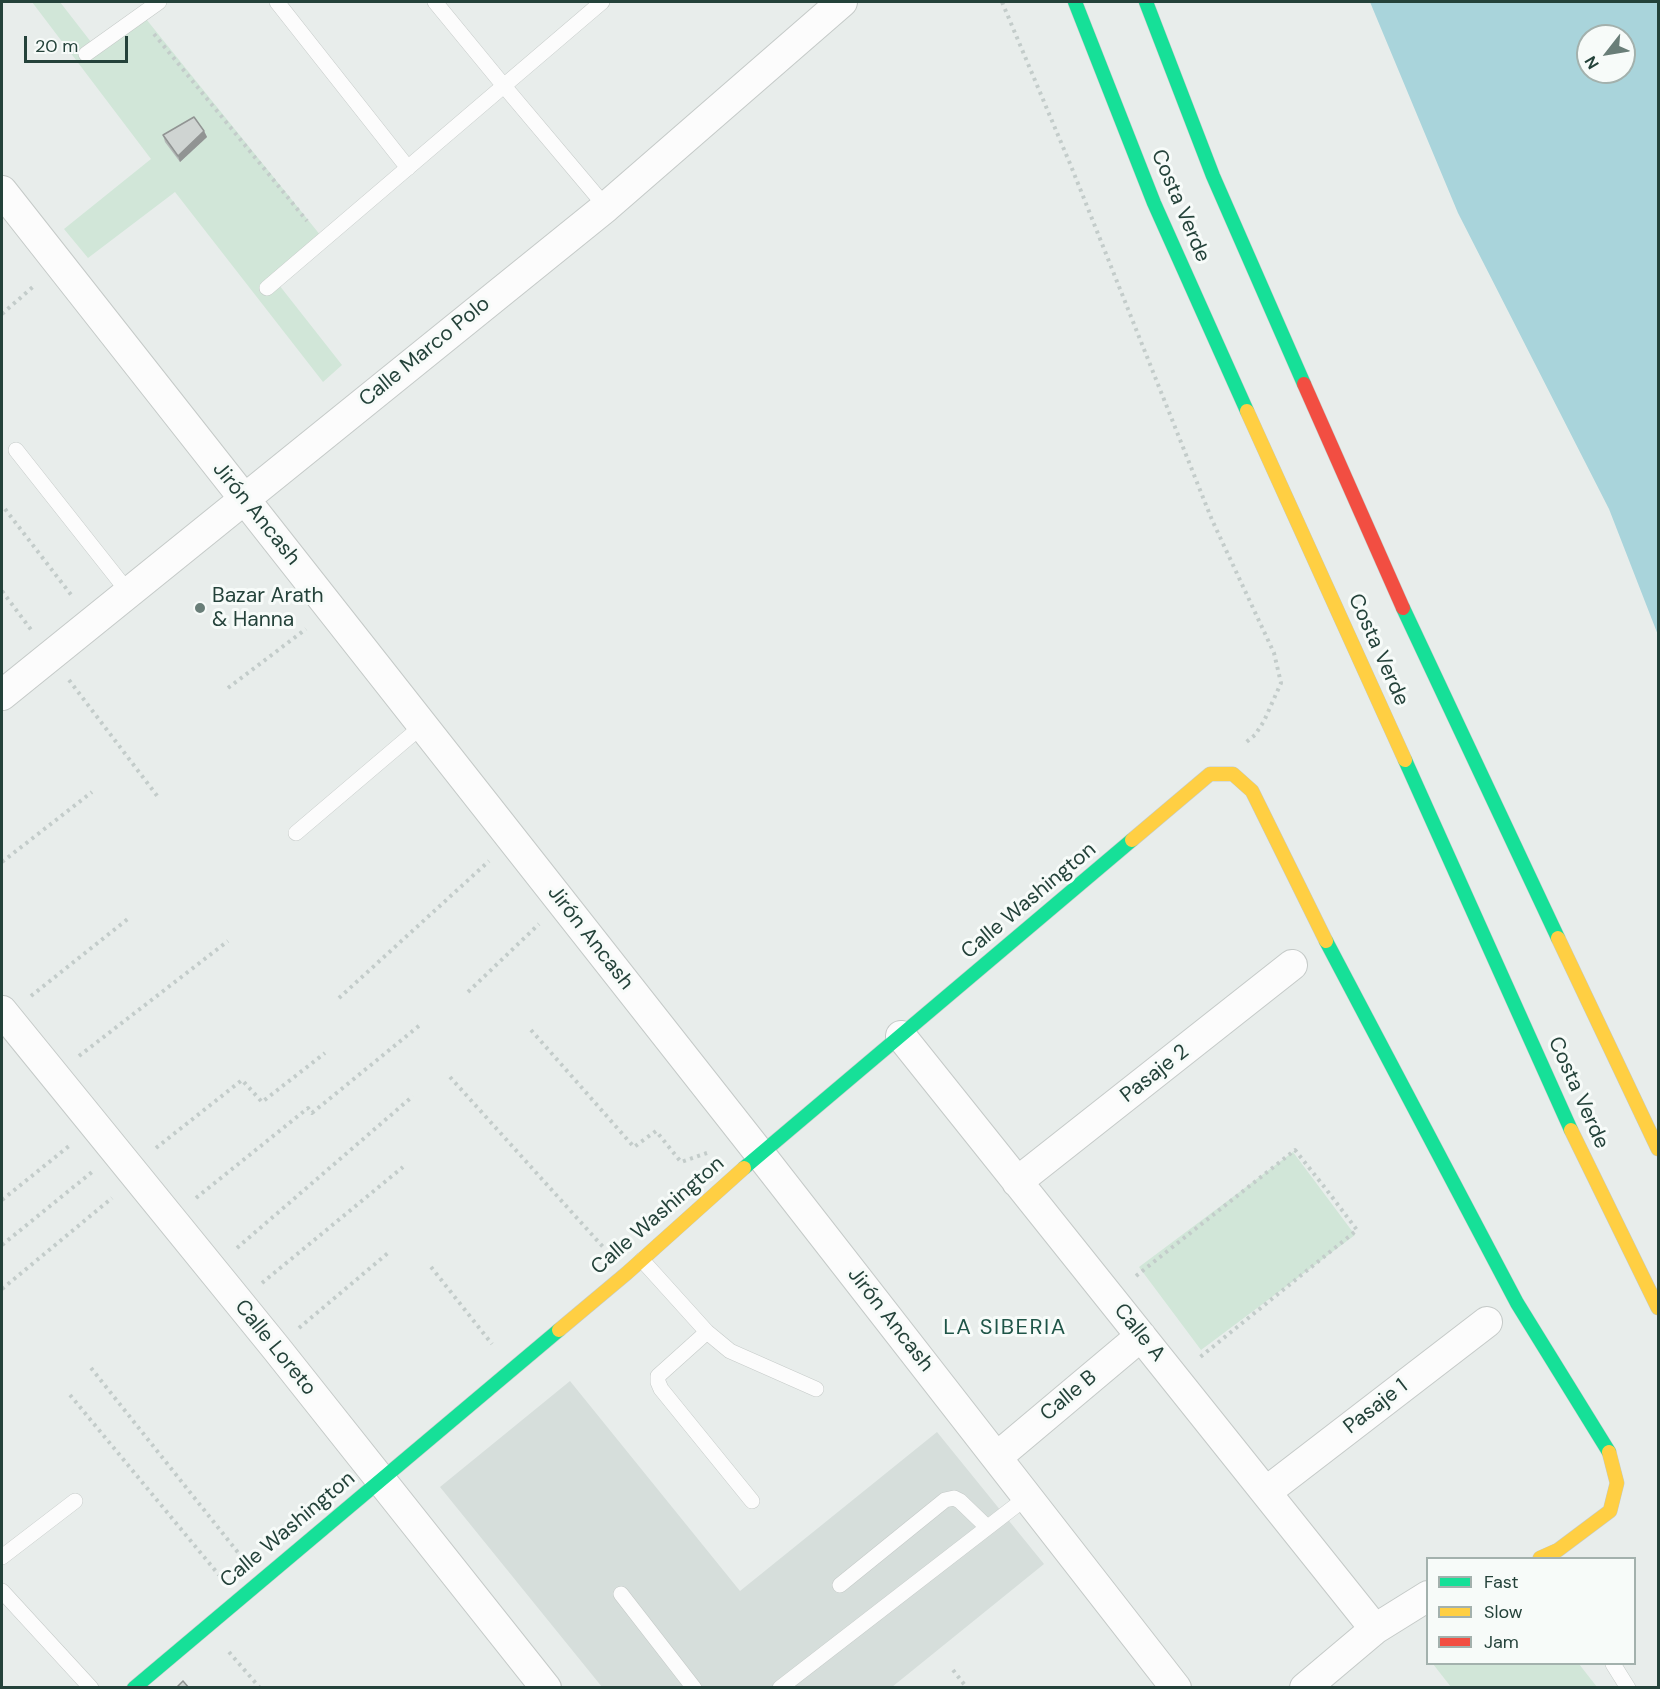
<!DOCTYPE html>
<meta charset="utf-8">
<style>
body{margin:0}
#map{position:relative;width:1660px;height:1689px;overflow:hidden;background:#e8edeb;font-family:"DM Sans",sans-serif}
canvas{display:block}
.frame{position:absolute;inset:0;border:3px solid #24423a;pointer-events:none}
.legend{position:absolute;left:1426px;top:1557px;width:210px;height:108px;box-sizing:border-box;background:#f7fbf9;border:2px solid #a3b1ad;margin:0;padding:8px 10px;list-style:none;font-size:18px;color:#24423a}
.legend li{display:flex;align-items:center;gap:12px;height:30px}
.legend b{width:30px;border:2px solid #a3b1ad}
.north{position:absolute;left:1576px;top:24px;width:60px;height:60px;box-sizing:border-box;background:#f7fbf9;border:2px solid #a3b1ad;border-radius:50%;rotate:239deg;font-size:16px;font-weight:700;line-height:24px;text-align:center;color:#24423a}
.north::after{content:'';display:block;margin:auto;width:21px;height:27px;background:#697e78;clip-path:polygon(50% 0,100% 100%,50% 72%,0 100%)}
.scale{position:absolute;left:24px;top:36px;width:104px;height:27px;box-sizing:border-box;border:3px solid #24423a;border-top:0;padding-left:8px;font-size:18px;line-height:21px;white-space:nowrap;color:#24423a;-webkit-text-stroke:4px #f7fbf9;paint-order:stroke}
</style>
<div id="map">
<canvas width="1660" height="1689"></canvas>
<div class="frame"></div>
<ul class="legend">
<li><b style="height:8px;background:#16e098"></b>Fast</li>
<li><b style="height:8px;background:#ffcf43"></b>Slow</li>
<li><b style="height:8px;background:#f24e42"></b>Jam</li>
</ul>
<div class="north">N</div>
<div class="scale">20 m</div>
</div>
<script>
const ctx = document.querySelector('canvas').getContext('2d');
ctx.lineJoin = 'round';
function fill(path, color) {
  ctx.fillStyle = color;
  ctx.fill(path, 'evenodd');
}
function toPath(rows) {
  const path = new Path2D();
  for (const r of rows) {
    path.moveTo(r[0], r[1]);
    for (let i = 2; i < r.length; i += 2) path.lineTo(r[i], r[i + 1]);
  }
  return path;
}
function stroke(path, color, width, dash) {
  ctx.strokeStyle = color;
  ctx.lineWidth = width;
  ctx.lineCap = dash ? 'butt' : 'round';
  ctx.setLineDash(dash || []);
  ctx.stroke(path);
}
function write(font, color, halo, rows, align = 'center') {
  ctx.font = font + ' "DM Sans",sans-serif';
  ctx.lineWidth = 6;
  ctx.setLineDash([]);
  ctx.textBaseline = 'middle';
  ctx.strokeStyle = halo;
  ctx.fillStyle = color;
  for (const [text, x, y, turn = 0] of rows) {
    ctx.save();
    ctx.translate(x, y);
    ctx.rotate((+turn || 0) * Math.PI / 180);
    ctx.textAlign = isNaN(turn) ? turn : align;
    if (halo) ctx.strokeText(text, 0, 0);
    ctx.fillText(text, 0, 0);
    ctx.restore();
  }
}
const built = toPath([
 [570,1381,740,1591,937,1432,1044,1564,892,1687,602,1687,440,1487]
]);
const green = toPath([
 [32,2,60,2,91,42,138,9,321,236,272,276,342,365,323,382,175,192,88,258,64,229,151,159],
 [1293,1152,1355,1235,1201,1350,1139,1267],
 [1433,1664,1579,1664,1597,1687,1451,1687]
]);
const water = toPath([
 [1370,2,1658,2,1658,635,1609,509,1458,213],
 [1588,36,1624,36,1624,72,1588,72]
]);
const path = toPath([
 [1002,2,1071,166,1212,520,1274,653,1281,683,1264,721,1255,735,1244,744],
 [154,34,307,221],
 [2,314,35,285],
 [5,509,72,596],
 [2,591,32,631],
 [69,680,158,797],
 [228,688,306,629],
 [2,862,92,792],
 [468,992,539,924],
 [31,996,129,918],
 [339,998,489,861],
 [531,1030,634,1147,656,1131,681,1162,707,1153],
 [79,1056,228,941],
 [450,1077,604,1248],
 [156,1148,242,1080,262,1102,325,1053],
 [196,1198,308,1108,312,1113,420,1025],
 [2,1200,69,1146],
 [2,1245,92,1172],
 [237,1248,413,1096],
 [431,1267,492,1344],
 [1136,1276,1295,1150,1326,1189,1357,1230,1199,1358],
 [262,1283,403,1167],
 [2,1289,112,1198],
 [299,1328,388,1253],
 [91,1368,240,1555],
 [70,1395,219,1575],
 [229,1652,260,1688],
 [953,1670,967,1688]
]);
const lane = toPath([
 [277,2,408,168],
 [435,2,504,86,606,207],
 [86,54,159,2],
 [267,288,602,2],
 [16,450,129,593],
 [296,833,422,726],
 [642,1260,707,1332,730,1351,816,1389],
 [707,1332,658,1376,658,1382,661,1389,752,1501],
 [2,1557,75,1501],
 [840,1585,945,1500,954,1498,960,1501,987,1527],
 [2,1591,91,1688],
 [621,1594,694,1688],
 [1613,1664,1628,1688],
 [780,1688,1027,1497]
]);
const street = toPath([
 [2,191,760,1154,1176,1688],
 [2,695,606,207,842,2],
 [2,1011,276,1348,546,1688],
 [901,1036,1375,1629],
 [1017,1182,1292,965],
 [997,1457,1141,1336],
 [1266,1492,1487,1322],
 [1305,1688,1375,1629,1428,1596]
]);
const fast = toPath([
 [1075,2,1154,203,1247,411],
 [1146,2,1213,176,1304,384],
 [1403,608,1558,938],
 [1405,760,1571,1130],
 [1326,941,1517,1303,1609,1452],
 [744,1168,1132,840],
 [134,1688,559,1330]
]);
const slow = toPath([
 [1247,411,1405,760],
 [1132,840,1210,774,1233,774,1252,791,1326,941],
 [1558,938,1658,1149],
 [1571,1130,1658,1308],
 [559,1330,627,1273,744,1168],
 [1540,1558,1558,1550,1610,1511,1617,1483,1609,1452]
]);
const jam = toPath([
 [1304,384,1403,608]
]);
const wall = toPath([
 [204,131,207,137,180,162,165,142,163,135]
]);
const shadedWall = toPath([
 [204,131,207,137,180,162,178,156]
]);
const building = toPath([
 [194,117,204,131,178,156,163,135,194,117],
 [183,1681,189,1688,176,1688,183,1681]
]);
const markers = [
 [200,608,6,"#697e78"]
];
const streetNames = [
 ["Costa Verde",1180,206,67],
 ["Calle Marco Polo",425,352,-39],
 ["Jirón Ancash",256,514,51],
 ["Costa Verde",1378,650,66],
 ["Calle Washington",1029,901,-40],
 ["Jirón Ancash",590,938,52],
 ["Pasaje 2",1155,1074,-38],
 ["Costa Verde",1578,1093,66],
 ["Calle Washington",658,1216,-41],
 ["Jirón Ancash",890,1320,52],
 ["Calle A",1139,1333,51],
 ["Calle Loreto",275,1348,51],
 ["Calle B",1069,1396,-40],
 ["Pasaje 1",1376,1407,-38],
 ["Calle Washington",288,1530,-40]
];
const poiNames = [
 ["Bazar Arath",212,596],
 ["& Hanna",212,620]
];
const neighbourhoodNames = [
 ["LA SIBERIA",1005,1328]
];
fill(built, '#d6dedb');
fill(green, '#d1e6d8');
fill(water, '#a9d4db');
stroke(lane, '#c5cac8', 16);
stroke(street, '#c5cac8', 32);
stroke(fast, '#c3cbc8', 15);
stroke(slow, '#c3cbc8', 15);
stroke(jam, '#c3cbc8', 15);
stroke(path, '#c3ccca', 4, [3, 4.5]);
stroke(lane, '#fcfcfc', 15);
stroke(street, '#fcfcfc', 30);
stroke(fast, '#16e098', 14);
stroke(slow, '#ffcf43', 14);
stroke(jam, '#f24e42', 14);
fill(wall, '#b2b6b5');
fill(shadedWall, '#919493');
fill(building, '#cfd4d2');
stroke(building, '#919493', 1.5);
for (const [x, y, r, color] of markers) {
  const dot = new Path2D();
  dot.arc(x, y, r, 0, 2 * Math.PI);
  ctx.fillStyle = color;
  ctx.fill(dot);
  stroke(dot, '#f7fbf9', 2);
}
write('21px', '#24423a', '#f7fbf9', streetNames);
write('21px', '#24423a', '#f7fbf9', poiNames, 'left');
ctx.letterSpacing = '1.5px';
write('22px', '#1f5548', '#f7fbf9', neighbourhoodNames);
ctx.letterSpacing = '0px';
</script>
